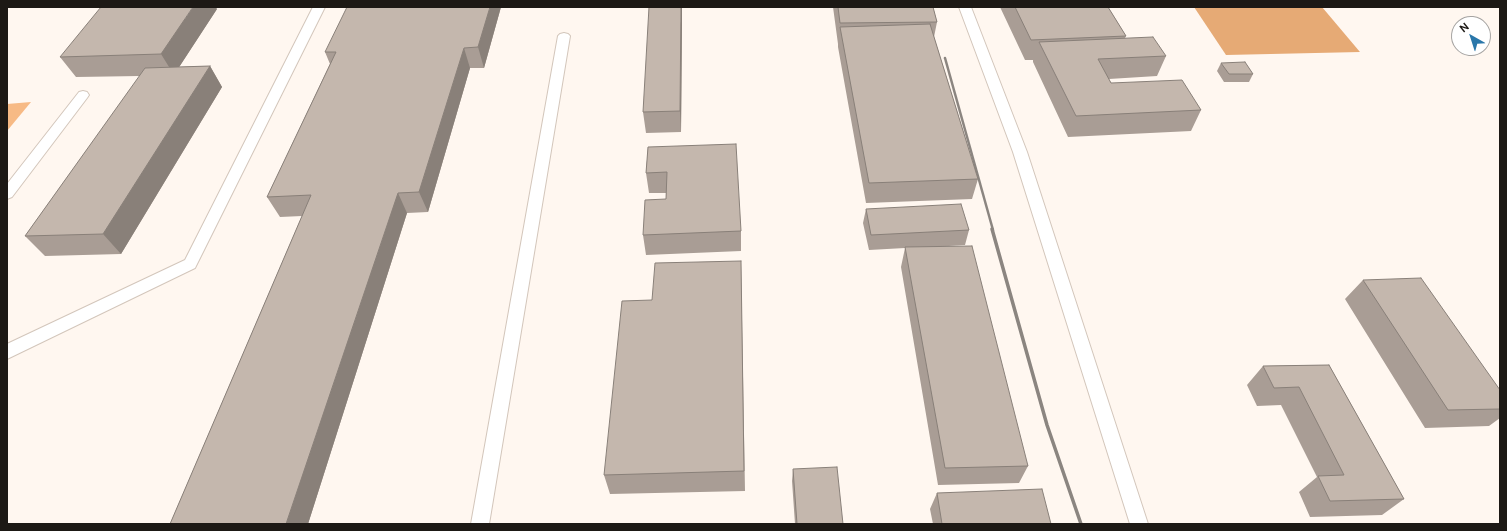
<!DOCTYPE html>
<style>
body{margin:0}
#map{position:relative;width:1507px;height:531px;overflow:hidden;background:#fff7f0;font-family:"DM Sans",sans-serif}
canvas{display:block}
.frame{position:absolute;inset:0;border:8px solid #1d1915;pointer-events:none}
.north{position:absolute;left:1451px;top:16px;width:40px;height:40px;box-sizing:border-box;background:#fff;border:1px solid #a5a3a1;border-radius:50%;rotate:321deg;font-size:11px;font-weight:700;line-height:16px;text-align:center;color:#1d1915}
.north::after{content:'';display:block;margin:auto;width:14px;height:18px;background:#2a77aa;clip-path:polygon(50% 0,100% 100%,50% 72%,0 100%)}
</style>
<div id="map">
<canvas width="1507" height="531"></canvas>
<div class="frame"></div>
<div class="north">N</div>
</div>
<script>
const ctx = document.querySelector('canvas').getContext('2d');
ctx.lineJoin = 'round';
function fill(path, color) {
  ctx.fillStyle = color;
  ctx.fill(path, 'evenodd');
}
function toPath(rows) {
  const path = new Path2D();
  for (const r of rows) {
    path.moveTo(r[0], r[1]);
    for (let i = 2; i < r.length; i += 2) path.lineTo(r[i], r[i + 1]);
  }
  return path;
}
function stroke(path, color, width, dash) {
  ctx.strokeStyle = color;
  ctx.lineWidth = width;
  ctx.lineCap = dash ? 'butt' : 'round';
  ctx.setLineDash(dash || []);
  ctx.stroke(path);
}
const forest = toPath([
 [31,102,7,131,7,104]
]);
const water = toPath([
 [1194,7,1322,7,1360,52,1226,55]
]);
const lane = toPath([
 [313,7,325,7,195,268,7,359,7,344,185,260,313,7],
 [959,7,971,7,1027,152,1148,524,1130,524,1013,152,959,7],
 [564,33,568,34,570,36,489,524,471,524,558,36,560,34,564,33],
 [83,91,87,92,89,95,87,98,12,197,7,199,7,184,79,92,83,91]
]);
const railFar1 = toPath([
 [945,58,993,230]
]);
const rail = toPath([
 [992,229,1047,425,1081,524]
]);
const wall = toPath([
 [501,7,484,68,470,68,428,212,407,213,308,524,170,524,302,216,280,217,267,197,330,64,325,52],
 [833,7,933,7,937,22,934,37,978,179,972,199,866,203,838,47,838,44],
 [1000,7,1108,7,1126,36,1125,38,1166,56,1157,76,1109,79,1111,83,1201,110,1191,131,1068,137,1033,62,1033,60,1025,60],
 [217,9,179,67,210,66,222,87,121,254,45,256,25,236,140,76,76,77,60,57],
 [682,19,681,132,646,133,643,112],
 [1221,63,1253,74,1249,82,1224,82,1217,71],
 [648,147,741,231,741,251,646,255,643,235,666,199,666,193,649,193,646,173],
 [866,209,969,230,965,245,933,247,1028,466,1019,483,938,485,901,267,905,248,869,250,863,223],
 [741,261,745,491,610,494,604,475,652,300],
 [1363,280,1500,390,1500,418,1489,426,1425,428,1345,299],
 [1329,365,1404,499,1382,515,1310,517,1299,492,1317,477,1281,405,1257,406,1247,385,1263,366],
 [793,469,843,524,795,524,792,481],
 [937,493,1051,524,933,524,930,509]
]);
const shadedWall = toPath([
 [193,7,216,7,217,9,174,75,161,54],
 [490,7,501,7,484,68,478,47],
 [681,7,682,7,682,19,681,132,680,111],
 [464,48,470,68,428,212,419,192],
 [210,66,222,87,121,254,103,234],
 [398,193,407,213,308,524,286,524]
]);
const building = toPath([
 [101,7,193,7,161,54,60,57,101,7],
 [347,7,490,7,478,47,464,48,419,192,398,193,286,524,170,524,311,195,267,197,336,52,325,52,347,7],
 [649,7,681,7,680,111,643,112,649,7],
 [838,7,933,7,937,22,840,23,838,7],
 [1015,7,1108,7,1126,36,1031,40,1015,7],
 [930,24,978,179,869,183,840,27,930,24],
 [1153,37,1166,56,1098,59,1111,83,1182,80,1201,110,1076,116,1039,42,1153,37],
 [1245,62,1253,74,1229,74,1221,63,1245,62],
 [210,66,103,234,25,236,145,68,210,66],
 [736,144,741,231,643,235,645,200,666,199,667,172,646,173,648,147,736,144],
 [961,204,969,230,871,235,866,209,961,204],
 [972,246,1028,466,945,468,905,247,972,246],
 [741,261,744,471,604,475,622,301,652,300,655,263,741,261],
 [1421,278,1500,390,1500,409,1448,410,1363,280,1421,278],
 [1329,365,1404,499,1330,501,1318,476,1344,475,1299,387,1274,388,1263,366,1329,365],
 [837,467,843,524,797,524,793,469,837,467],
 [1042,489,1051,524,942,524,937,493,1042,489]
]);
fill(forest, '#f7ba85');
fill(water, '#e6aa75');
stroke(lane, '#d3c6bb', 2);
fill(lane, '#fff');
stroke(railFar1, '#8b8580', 2.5);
stroke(rail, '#8b8580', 3.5);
fill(wall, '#a99d95');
fill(shadedWall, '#898079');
fill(building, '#c4b7ad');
stroke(building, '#898079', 1);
</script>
